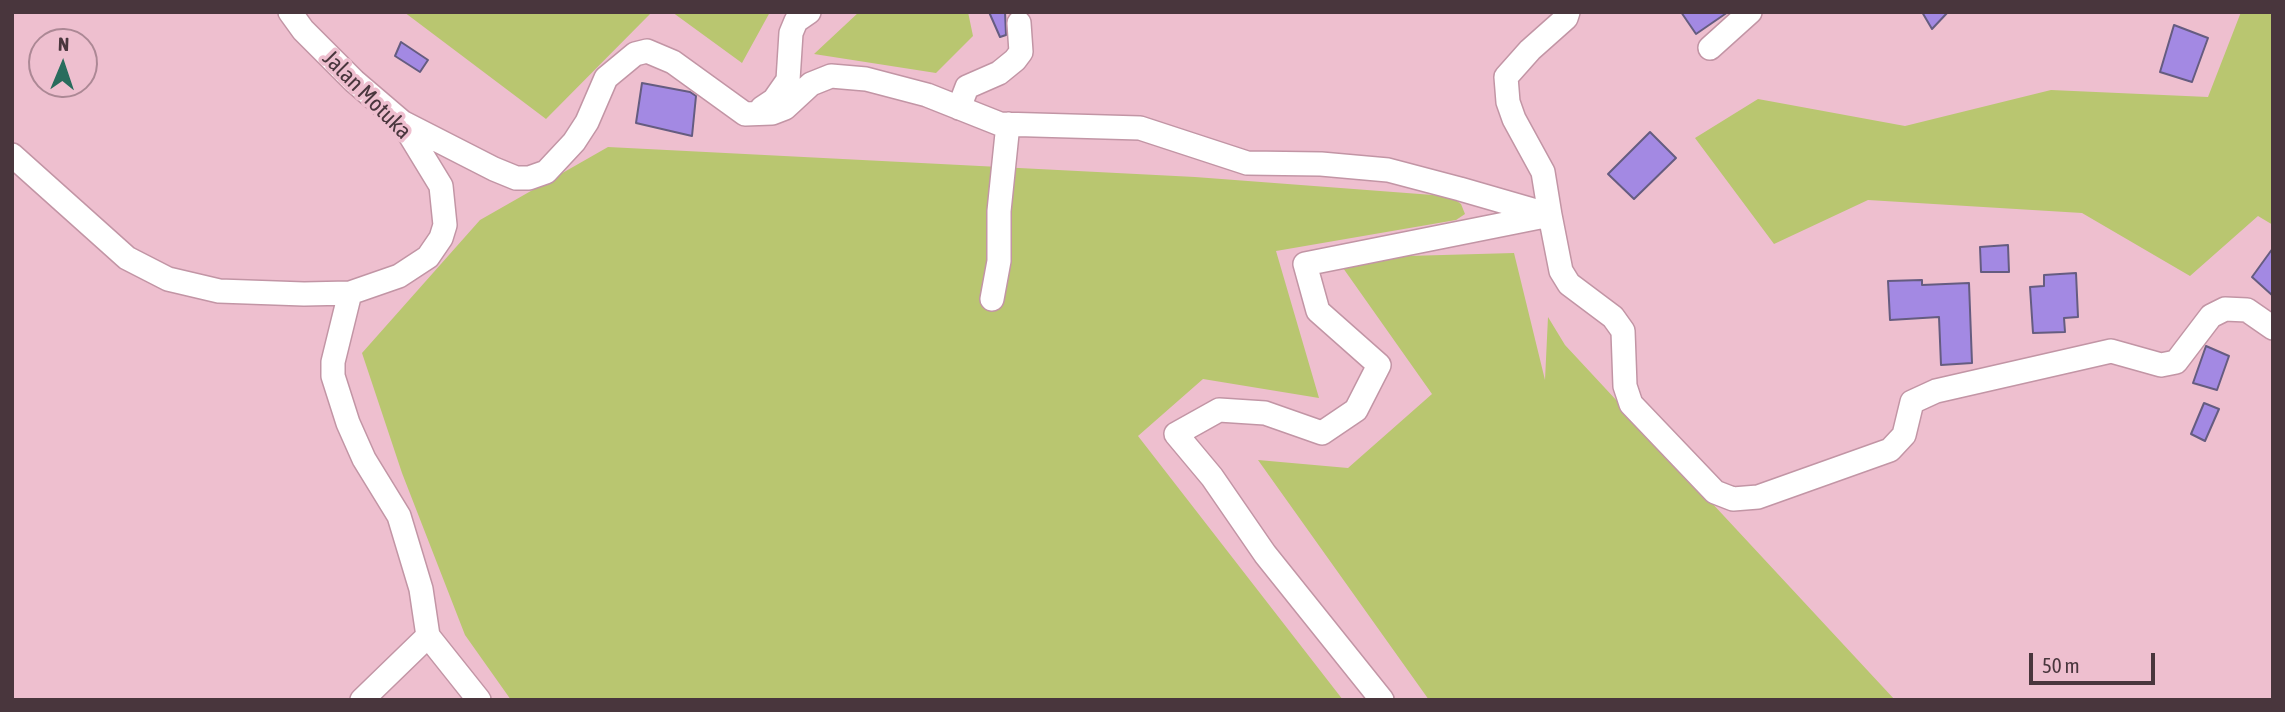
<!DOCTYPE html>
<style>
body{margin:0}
#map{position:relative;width:2285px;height:712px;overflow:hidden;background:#eebfcf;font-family:"Asap Condensed",sans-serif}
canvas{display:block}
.frame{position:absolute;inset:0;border:14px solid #49363d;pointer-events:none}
.north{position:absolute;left:28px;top:28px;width:70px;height:70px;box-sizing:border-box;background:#eebfcf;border:2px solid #ac8895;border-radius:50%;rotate:2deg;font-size:19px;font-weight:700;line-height:28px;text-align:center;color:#49363d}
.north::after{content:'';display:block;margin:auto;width:24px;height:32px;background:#296c5d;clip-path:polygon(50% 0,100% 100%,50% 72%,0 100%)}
.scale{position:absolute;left:2029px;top:653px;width:126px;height:32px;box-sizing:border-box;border:4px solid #49363d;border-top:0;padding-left:9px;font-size:21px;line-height:24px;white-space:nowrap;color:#49363d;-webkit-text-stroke:5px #eebfcf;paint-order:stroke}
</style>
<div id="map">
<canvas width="2285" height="712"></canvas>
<div class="frame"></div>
<div class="north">N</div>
<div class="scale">50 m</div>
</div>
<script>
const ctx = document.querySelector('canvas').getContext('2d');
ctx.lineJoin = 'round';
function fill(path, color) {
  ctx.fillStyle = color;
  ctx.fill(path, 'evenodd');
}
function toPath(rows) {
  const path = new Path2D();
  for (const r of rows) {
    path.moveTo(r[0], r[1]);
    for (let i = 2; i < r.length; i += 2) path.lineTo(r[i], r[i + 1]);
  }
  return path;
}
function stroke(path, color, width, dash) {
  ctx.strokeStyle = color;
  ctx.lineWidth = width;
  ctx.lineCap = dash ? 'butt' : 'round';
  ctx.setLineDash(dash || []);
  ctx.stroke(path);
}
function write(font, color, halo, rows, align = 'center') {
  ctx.font = font + ' "Asap Condensed",sans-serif';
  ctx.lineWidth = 7;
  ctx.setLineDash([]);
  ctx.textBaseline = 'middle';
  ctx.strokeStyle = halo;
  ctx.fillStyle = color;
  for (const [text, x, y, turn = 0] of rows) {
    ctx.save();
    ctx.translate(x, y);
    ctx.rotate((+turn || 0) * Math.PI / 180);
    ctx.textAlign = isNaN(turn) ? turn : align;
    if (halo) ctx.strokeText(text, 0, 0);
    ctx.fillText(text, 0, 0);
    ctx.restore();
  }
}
const green = toPath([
 [404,12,652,12,546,119],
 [672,12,770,12,742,63],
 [859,12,968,12,973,36,936,73,814,54],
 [2241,12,2273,12,2273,225,2258,216,2190,276,2082,213,1868,200,1774,244,1695,138,1758,99,1905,126,2051,90,2208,97],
 [608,147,1195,177,1433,195,1454,199,1461,204,1465,214,1456,220,1276,251,1319,398,1203,379,1138,436,1343,700,511,700,465,635,402,473,362,353,480,220],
 [1514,253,1545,380,1548,317,1565,345,1895,700,1429,700,1258,460,1348,468,1432,394,1336,258]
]);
const building = toPath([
 [989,12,1005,12,1006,35,1000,37,989,12],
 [1681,12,1728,12,1696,34,1681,12],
 [1922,12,1948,12,1932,29,1922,12],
 [2174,25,2208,38,2192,82,2160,72,2174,25],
 [401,42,428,60,420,72,395,56,401,42],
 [642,83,690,92,696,96,692,136,636,123,642,83],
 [1650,132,1676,158,1634,199,1608,174,1650,132],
 [2008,245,2009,272,1981,272,1980,247,2008,245],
 [2273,248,2273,296,2252,277,2273,248],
 [2076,273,2078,317,2064,318,2065,332,2033,333,2030,287,2044,286,2044,275,2076,273],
 [1922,280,1922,285,1969,283,1972,363,1941,365,1939,317,1890,320,1888,281,1922,280],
 [2206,346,2229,356,2217,390,2193,383,2206,346],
 [2204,403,2219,409,2205,441,2191,434,2204,403]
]);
const minor = toPath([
 [1710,48,1750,12],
 [762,108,774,100,788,80,791,33,796,21,809,12],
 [959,108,967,87,999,73,1015,60,1021,52,1019,23],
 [402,122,494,169,516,178,529,178,546,172,574,142,587,122,606,78,635,54,647,51,673,62,745,114,772,113,785,108,811,84,831,76,866,79,927,95,1000,124,1140,128,1247,163,1321,164,1388,170,1460,189,1550,215,1561,271,1569,284,1613,317,1623,331,1625,386,1631,404,1715,492,1733,499,1758,497,1890,450,1904,435,1912,402,1936,391,2111,351,2161,365,2176,362,2211,316,2225,309,2247,310,2273,328],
 [12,155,127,258,168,279,219,291,304,294,350,293,399,276,428,257,441,238,445,225,441,186,402,122,354,81,303,30,290,12],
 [350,293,333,362,333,376,348,423,364,459,399,516,421,589,428,636,479,700],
 [992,299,999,261,999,211,1008,124],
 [362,700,428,636],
 [1382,700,1265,554,1212,477,1176,434,1219,410,1265,413,1322,433,1356,410,1379,365,1318,311,1305,264,1550,215,1543,172,1514,119,1508,102,1506,77,1530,50,1566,18,1568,12]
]);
const streetNames = [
 ["Jalan Motuka",367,95,45]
];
fill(green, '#b9c670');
fill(building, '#a389e3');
stroke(building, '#655c80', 2);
stroke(minor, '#c295a5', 26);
stroke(minor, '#fff', 23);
write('23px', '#49363d', '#eebfcf', streetNames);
</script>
